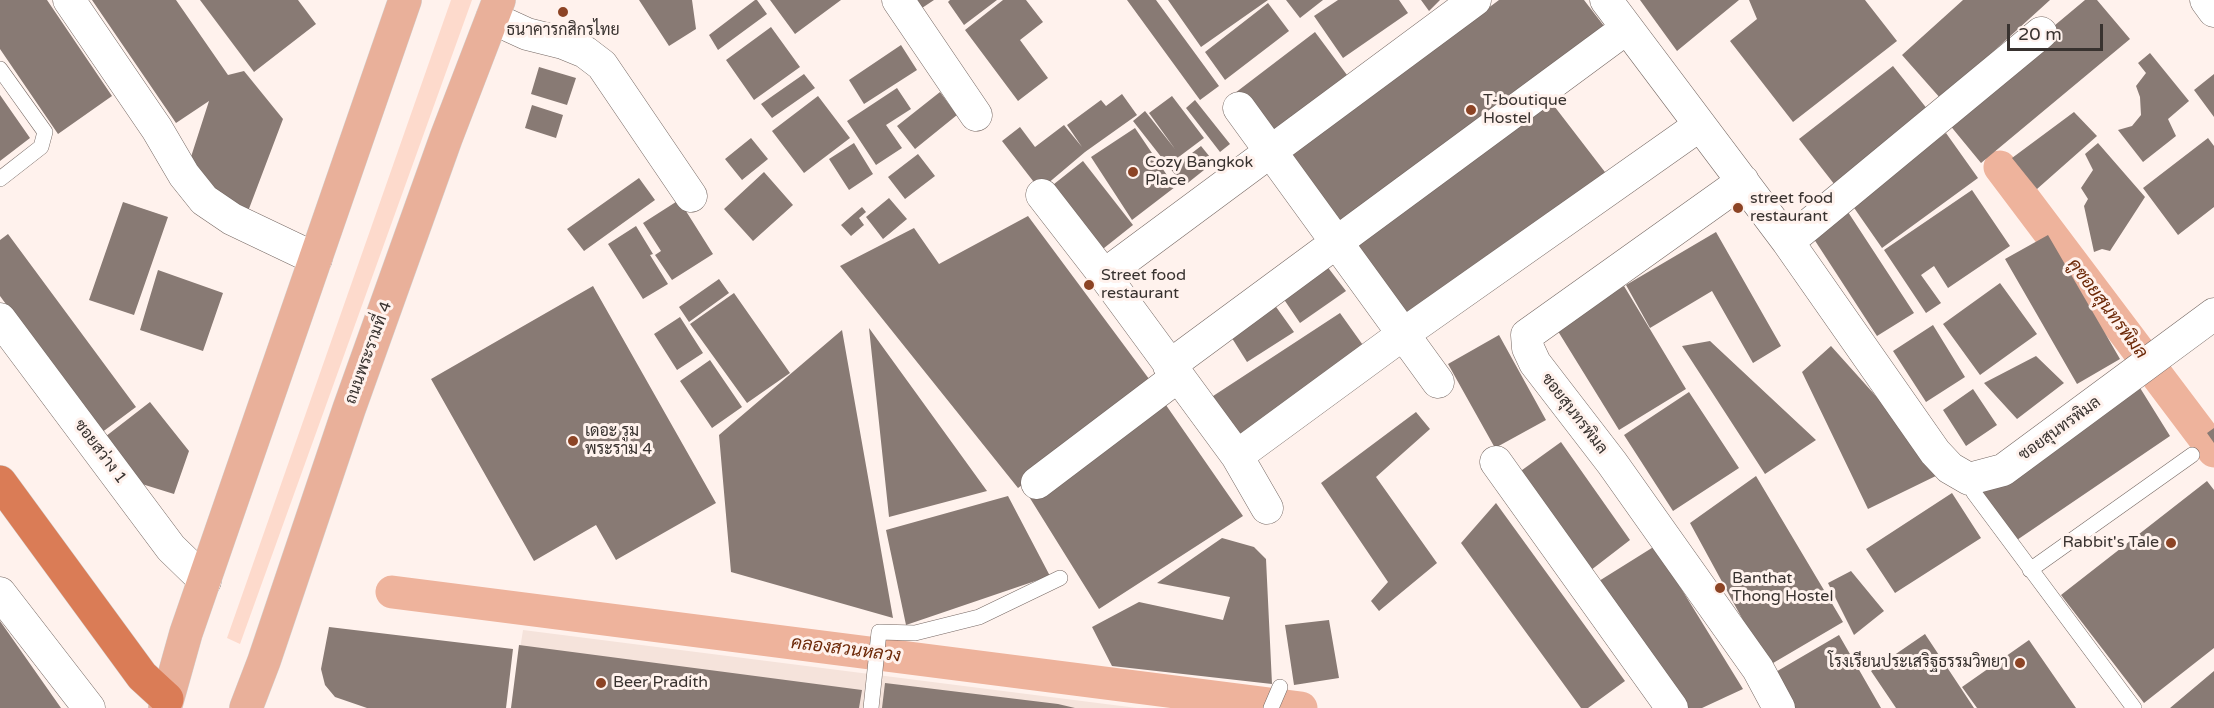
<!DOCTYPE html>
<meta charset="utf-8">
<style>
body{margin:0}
#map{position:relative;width:2214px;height:708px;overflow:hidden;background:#fff2ed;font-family:"Varela Round",sans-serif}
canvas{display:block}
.scale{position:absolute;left:2007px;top:24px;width:96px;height:27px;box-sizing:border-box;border:3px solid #38322f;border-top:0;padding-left:8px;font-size:18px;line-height:21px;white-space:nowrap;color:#38322f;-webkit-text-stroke:4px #fff2ed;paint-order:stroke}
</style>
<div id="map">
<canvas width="2214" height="708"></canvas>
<div class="scale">20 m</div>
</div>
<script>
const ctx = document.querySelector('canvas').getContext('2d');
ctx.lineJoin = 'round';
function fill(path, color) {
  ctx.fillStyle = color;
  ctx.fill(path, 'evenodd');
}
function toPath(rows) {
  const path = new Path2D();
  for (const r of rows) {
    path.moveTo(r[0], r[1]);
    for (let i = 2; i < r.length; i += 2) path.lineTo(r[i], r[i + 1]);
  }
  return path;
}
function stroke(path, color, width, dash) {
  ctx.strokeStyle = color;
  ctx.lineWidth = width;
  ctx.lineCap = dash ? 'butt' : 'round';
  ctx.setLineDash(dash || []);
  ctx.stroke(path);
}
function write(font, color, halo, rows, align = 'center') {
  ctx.font = font + ' "Varela Round",Sarabun,sans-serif';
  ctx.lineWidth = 6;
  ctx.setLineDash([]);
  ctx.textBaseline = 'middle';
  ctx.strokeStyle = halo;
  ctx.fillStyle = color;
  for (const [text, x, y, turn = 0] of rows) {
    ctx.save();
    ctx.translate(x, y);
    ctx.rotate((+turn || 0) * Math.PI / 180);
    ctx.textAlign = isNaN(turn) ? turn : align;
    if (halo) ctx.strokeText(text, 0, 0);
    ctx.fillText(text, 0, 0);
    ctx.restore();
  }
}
const built = toPath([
 [523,630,1137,708,511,708]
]);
const green = toPath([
 [451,0,472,0,240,644,227,638]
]);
const canal = toPath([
 [2000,167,2214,451],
 [392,592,1301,708]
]);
const building = toPath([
 [0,0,47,0,112,96,58,134,0,49],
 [92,0,176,0,228,75,244,71,283,119,247,214,220,204,190,160,209,101,176,123],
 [200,0,298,0,316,24,254,72],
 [639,0,692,0,696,29,669,46],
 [755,0,757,0,767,14,718,50,709,35],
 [770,0,841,0,795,34],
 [916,0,934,0,922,8],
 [950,0,997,0,964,25,948,2],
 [1003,0,1026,0,1043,22,1020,40,1048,78,1018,101,965,30],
 [1127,0,1156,0,1219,86,1200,100],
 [1168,0,1268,0,1201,47],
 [1286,0,1323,0,1300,18],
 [1338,0,1399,0,1408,13,1343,58,1314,16],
 [1421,0,1440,0,1429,11],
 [1499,0,1584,0,1604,26,1338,227,1284,154,1329,127],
 [1640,0,1739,0,1677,51],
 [1749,0,1865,0,1897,41,1793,122,1730,41,1757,19],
 [1963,0,2050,0,1941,99,1902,55],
 [2085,0,2097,0,2130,39,1981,163,1944,118],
 [1268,3,1289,31,1225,80,1205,52],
 [771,27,800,67,754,100,726,60],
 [1315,32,1347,75,1266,137,1235,93],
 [901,45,917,70,864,104,849,80],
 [2150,53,2189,101,2168,119,2176,136,2143,162,2118,130,2132,126,2141,115,2140,97,2136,86,2146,73,2138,63],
 [1893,66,1932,115,1838,189,1799,139],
 [539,67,576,78,567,105,531,94],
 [804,74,815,88,772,118,761,104],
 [2214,74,2214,117,2194,90],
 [897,88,911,109,886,125,902,148,876,165,847,121],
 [940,92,957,115,915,149,897,126],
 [1122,94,1137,115,1085,152,1040,190,1002,141,1020,127,1035,147,1064,125,1082,147,1067,125,1101,100,1106,106],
 [0,95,30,138,0,161],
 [818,96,850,138,804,173,772,131],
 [1172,96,1204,138,1180,156,1183,160,1201,146,1214,162,1184,186,1133,121,1145,111,1175,149,1149,113],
 [1548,98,1608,176,1406,331,1346,253],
 [1195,100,1230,144,1220,152,1186,108],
 [532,105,563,115,556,138,525,128],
 [2074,112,2097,136,2037,189,2012,158],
 [1135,128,1175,187,1132,220,1091,157],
 [1946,133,1978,178,1882,248,1850,202],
 [751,138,768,159,742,180,725,159],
 [2208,138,2214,146,2214,207,2178,235,2143,188],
 [854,143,873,174,849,190,829,159],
 [2098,143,2145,197,2110,251,2102,249,2094,252,2084,206,2088,199,2081,188,2093,170,2085,154],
 [918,154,935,176,905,199,888,177],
 [1083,161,1133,225,1094,256,1044,192],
 [764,172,793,205,753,241,724,209],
 [639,178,655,200,584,251,567,229],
 [1972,190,2010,246,1948,288,1934,266,1921,275,1941,303,1926,313,1884,250],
 [889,198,907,219,883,239,866,217],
 [679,200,713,254,672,280,655,255,661,251,643,223],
 [123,202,168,217,134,315,89,300],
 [862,207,866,212,859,218,864,225,851,236,841,225],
 [1848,212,1914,313,1877,336,1812,236],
 [1028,216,1155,387,1018,488,840,266,914,228,939,264],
 [636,226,653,254,650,255,668,284,643,299,608,244],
 [1716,232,1781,346,1753,363,1712,291,1650,328,1626,285],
 [8,234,136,407,101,433,0,296,0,240],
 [2048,235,2120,359,2077,384,2005,259],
 [1326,265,1346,291,1300,323,1281,295],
 [158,270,223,293,203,351,140,330],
 [719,279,729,293,689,322,679,307],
 [2000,283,2037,334,1980,375,1943,324],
 [593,286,716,503,616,560,596,525,534,561,431,379],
 [1624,286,1686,389,1619,430,1556,328],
 [734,293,790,373,747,403,690,324],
 [1274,304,1294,332,1247,362,1230,335],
 [1340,313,1365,348,1235,442,1207,400],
 [680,317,703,353,677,370,654,334],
 [1933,325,1965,377,1926,402,1893,351],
 [869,328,987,491,889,517],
 [842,330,893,618,731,572,719,435],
 [1499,335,1546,420,1495,448,1448,364],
 [1710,341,1816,440,1765,474,1682,346],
 [1831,346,1944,472,1868,509,1802,372],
 [2036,356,2064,383,2017,419,1984,383],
 [710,360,742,407,712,428,680,381],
 [2137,383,2170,436,2014,542,1974,486],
 [1973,389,1997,425,1966,446,1943,410],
 [1689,392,1739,468,1673,511,1624,435],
 [1159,395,1243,516,1099,609,1028,495],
 [150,402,189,451,174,494,129,480,101,440],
 [1416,412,1430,429,1376,477,1437,563,1379,611,1371,601,1388,582,1321,483],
 [2214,428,2214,443,2207,433],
 [1561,442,1630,540,1582,577,1511,478],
 [1756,476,1843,622,1768,666,1690,523],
 [2207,481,2214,490,2214,648,2144,703,2061,595],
 [1952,493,1981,538,1895,593,1866,549],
 [1008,496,1050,576,906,625,886,530],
 [1496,503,1625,681,1588,708,1581,708,1461,543],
 [1222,538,1254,547,1266,559,1272,684,1112,666,1092,627,1139,602,1223,620,1230,597,1157,583],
 [1655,546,1743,689,1702,708,1680,708,1591,586],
 [1851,571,1884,611,1854,635,1828,583],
 [1329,620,1339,678,1294,685,1285,625],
 [0,621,61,708,0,708],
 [329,627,513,649,506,708,367,708,335,697,325,685,321,669],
 [1925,634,1974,708,1896,708,1871,671],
 [1839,635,1881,708,1795,708,1774,673],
 [2029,640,2076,708,1977,708,1962,687],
 [519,645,862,690,859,708,511,708],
 [2214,671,2214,708,2170,708],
 [885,683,1058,704,1075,708,882,708]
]);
const service = toPath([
 [0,69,45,132,41,147,0,179],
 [1969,479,1974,493,2134,708],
 [2030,570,2192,455],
 [871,708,879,632,915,633,979,617,1060,578],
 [1271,708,1280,687]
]);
const minor = toPath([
 [69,0,157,129,184,175,204,200,232,219,316,259],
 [898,0,976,115],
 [1606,0,1788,242,1935,452,1950,468,1969,479,2003,470,2214,314],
 [2206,0,2214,11],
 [492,18,527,34,563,43,585,52,602,65,691,196],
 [1239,108,1438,382],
 [1743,181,1527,335,1528,348,1535,363,1612,463,1758,669,1779,708],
 [1042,195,1104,275,1237,456,1267,508],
 [1788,242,2041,33],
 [1104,275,1475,0],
 [0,319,171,548,205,581],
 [1169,366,1627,28],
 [1237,456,1402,335,1700,125],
 [1496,462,1672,708],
 [1037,483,1177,377],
 [0,593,89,708]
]);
const primary = toPath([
 [165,708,186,633,405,0],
 [246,708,264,661,349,409,446,138,499,0]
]);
const motorway = toPath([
 [0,482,142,676,167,699]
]);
const markers = [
 [563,12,6,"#8c4425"],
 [1471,110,6,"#8c4425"],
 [1133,172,6,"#8c4425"],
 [1738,208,6,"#8c4425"],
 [1089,285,6,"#8c4425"],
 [573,441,6,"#8c4425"],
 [2171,543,6,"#8c4425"],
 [1720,588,6,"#8c4425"],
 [2020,663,6,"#8c4425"],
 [601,683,6,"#8c4425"]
];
const poiNames = [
 ["ธนาคารกสิกรไทย",563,31,"center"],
 ["T-boutique",1483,101],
 ["Hostel",1483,119],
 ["Cozy Bangkok",1145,163],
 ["Place",1145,181],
 ["street food",1750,199],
 ["restaurant",1750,217],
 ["Street food",1101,276],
 ["restaurant",1101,294],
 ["เดอะ รูม",585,432],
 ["พระราม 4",585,450],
 ["Rabbit's Tale",2159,543,"right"],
 ["Banthat",1732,579],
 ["Thong Hostel",1732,597],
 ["โรงเรียนประเสริฐธรรมวิทยา",2008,663,"right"],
 ["Beer Pradith",613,683]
];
const streetNames = [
 ["ถนนพระรามที่ 4",369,353,-70],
 ["ซอยสุนทรพิมล",1574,414,52],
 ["ซอยสุนทรพิมล",2060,429,-36],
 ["ซอยสว่าง 1",100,452,53]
];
const waterNames = [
 ["คูซอยสุนทรพิมล",2107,309,53],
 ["คลองสวนหลวง",846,650,7]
];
fill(built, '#f5e3db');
fill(green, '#fddacc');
stroke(canal, '#eeb39c', 33);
fill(building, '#887a74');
stroke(service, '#756863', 16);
stroke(minor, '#756863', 33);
stroke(primary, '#d3d2d1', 34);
stroke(motorway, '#d3d2d1', 34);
stroke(service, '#fff', 15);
stroke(minor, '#fff', 32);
stroke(primary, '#e9b09a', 33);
stroke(motorway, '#da7c56', 33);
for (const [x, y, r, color] of markers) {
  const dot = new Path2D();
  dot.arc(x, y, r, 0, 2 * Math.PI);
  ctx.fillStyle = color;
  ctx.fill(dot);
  stroke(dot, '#fff2ed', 2);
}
write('16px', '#38322f', '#fff2ed', poiNames, 'left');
write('16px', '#38322f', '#fff2ed', streetNames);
write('italic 18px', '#6d2908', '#fff2ed', waterNames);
</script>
